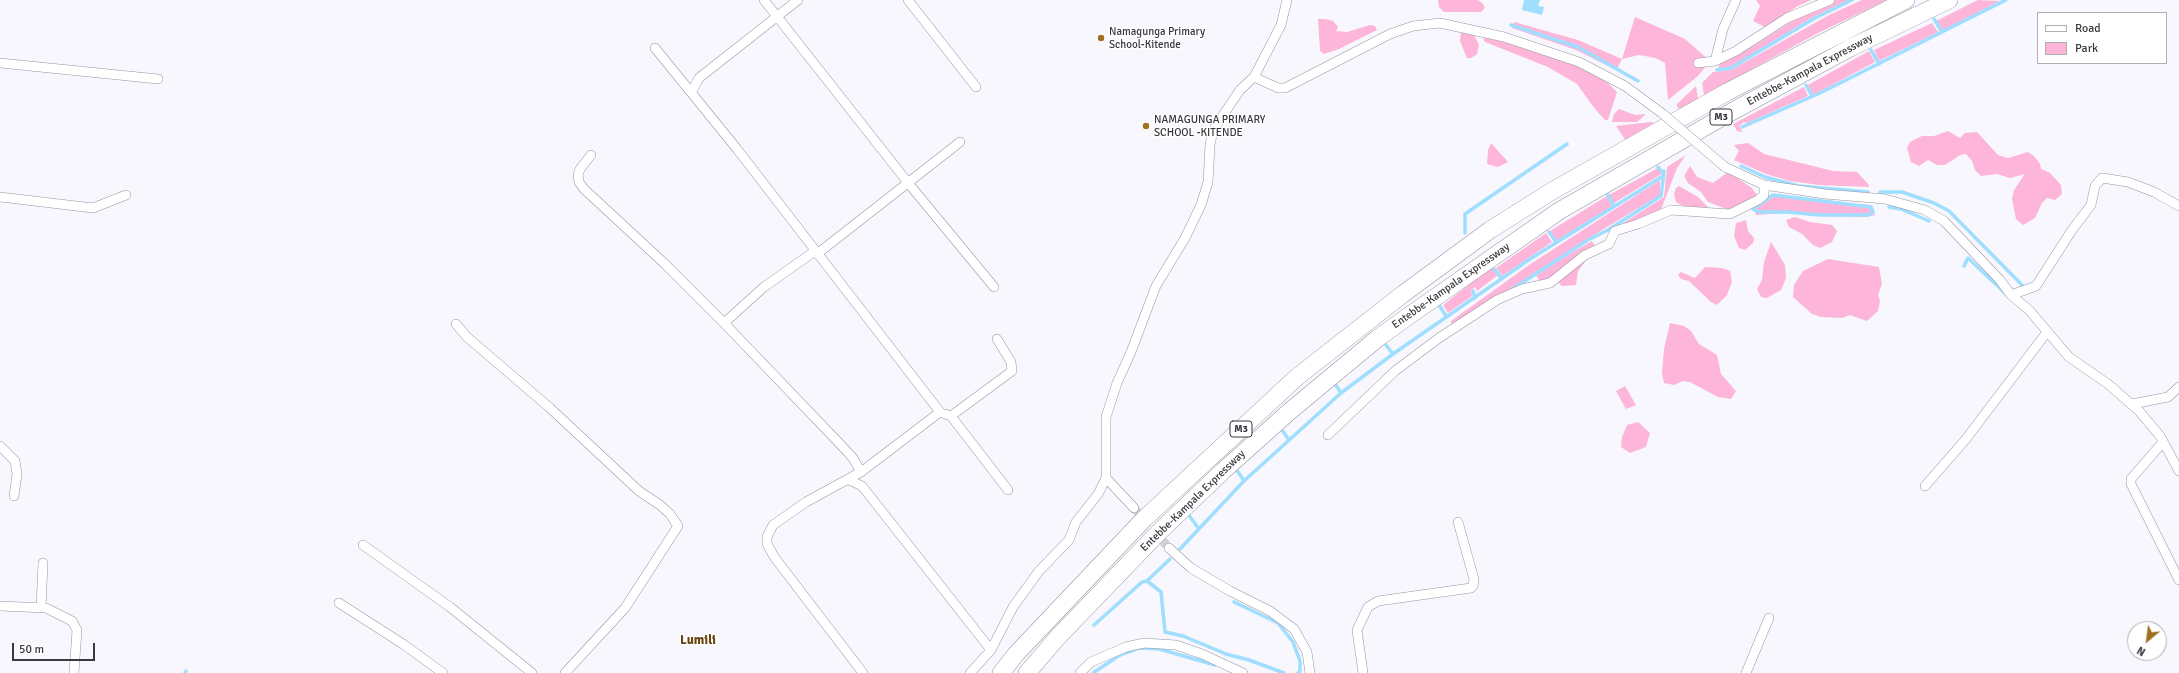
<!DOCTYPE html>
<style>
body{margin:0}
#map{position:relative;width:2179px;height:673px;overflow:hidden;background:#f7f7fd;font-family:Signika,sans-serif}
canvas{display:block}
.legend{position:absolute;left:2037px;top:12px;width:130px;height:52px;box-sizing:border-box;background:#fff;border:1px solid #b0afb2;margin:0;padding:5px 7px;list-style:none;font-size:12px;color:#39383e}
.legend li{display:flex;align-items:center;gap:8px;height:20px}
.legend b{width:20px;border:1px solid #b0afb2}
.north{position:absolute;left:2127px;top:621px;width:40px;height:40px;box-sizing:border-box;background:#fff;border:1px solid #b0afb2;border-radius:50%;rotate:209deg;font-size:11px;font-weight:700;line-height:16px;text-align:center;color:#39383e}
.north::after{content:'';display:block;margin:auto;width:14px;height:18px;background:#9f7022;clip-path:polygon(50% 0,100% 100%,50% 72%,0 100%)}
.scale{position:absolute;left:12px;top:643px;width:83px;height:18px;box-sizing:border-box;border:2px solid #39383e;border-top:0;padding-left:5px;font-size:12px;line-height:14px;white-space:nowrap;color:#39383e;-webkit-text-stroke:3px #fff;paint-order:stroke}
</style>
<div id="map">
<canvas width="2179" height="673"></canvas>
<ul class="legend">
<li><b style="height:5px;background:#fff"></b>Road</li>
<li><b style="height:11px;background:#fdb5d9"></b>Park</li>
</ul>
<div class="north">N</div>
<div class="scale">50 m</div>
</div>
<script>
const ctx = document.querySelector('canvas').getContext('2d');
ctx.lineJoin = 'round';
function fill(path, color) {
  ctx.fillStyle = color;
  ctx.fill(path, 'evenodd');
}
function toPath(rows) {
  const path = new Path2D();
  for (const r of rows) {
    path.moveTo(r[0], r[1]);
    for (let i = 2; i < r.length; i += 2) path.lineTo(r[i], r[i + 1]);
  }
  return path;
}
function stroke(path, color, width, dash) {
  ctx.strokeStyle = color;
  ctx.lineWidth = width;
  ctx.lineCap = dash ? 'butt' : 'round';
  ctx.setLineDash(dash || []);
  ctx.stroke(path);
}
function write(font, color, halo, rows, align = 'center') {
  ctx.font = font + ' Signika,sans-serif';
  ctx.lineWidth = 3;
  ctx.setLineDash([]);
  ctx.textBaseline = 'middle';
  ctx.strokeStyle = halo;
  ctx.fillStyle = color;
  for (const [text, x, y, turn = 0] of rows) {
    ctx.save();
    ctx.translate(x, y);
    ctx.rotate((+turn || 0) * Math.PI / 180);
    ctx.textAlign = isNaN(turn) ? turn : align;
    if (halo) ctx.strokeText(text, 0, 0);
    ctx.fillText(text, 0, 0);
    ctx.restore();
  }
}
const green = toPath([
 [1438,0,1478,0,1483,4,1485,8,1481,12,1444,12,1439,7],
 [1756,0,1811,0,1796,7,1767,28,1753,21,1760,6],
 [1825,0,1849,0,1813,17,1731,67,1718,68,1721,62,1755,45],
 [1862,0,1887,0,1818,33,1704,95,1702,83,1713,72,1731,70,1829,15],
 [1978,0,2000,1,1943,30,1936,21],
 [1635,17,1685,39,1710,61,1698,76,1668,100,1665,63,1656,58,1639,55,1622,59,1616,70,1576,50,1512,28,1514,22,1578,40,1622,59],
 [1325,19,1333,21,1338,27,1336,31,1347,32,1370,25,1375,26,1377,30,1339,49,1324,54,1320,51,1318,19],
 [1932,23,1938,32,1879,61,1874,50],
 [1461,31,1473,33,1479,45,1477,54,1471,58,1467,58,1460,41],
 [1486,38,1536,50,1564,60,1604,79,1617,92,1608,120,1605,120,1595,109,1577,84,1548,67,1485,42,1483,39],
 [1869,51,1875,62,1813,95,1808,85],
 [1696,86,1698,99,1680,109,1677,107,1677,104],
 [1804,87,1808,96,1747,123,1744,122,1739,126,1743,132,1737,131,1733,124],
 [1619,109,1635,115,1646,114,1637,122,1612,122,1614,114],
 [1651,122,1654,123,1625,140,1616,126],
 [1948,131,1960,138,1965,133,1977,132,1998,155,2008,158,2028,152,2034,156,2040,164,2041,169,2050,173,2061,185,2062,194,2055,200,2047,198,2042,203,2035,218,2023,225,2016,219,2012,199,2014,190,2025,174,2010,178,1997,174,1981,176,1975,170,1972,161,1966,154,1960,155,1945,165,1937,165,1928,160,1919,166,1911,162,1907,148,1910,142,1922,136,1934,136],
 [1491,143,1508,162,1498,167,1487,164,1488,150],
 [1748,143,1764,154,1805,164,1833,171,1857,172,1869,185,1869,187,1819,185,1790,181,1766,174,1734,160,1739,151,1734,145],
 [1686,155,1677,168,1660,212,1614,229,1664,197,1667,167],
 [1690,166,1697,177,1713,183,1728,172,1752,188,1757,195,1756,198,1729,210,1708,202,1701,192,1688,183,1684,176],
 [1658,168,1662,173,1660,175,1614,203,1609,195],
 [1660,180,1660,195,1579,244,1510,289,1511,291,1452,327,1451,321,1529,265],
 [1679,186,1698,197,1708,207,1706,209,1688,209,1676,202,1674,194,1676,188],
 [1607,196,1612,206,1556,241,1550,231],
 [1779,196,1817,202,1871,205,1875,215,1866,217,1819,216,1785,213,1756,215,1755,212,1757,208,1773,197],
 [1795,217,1810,222,1832,225,1837,231,1832,242,1820,248,1813,245,1802,234,1789,227,1786,220],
 [1746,220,1748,231,1754,238,1753,243,1745,250,1739,248,1734,236,1736,223],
 [1546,233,1552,242,1502,276,1496,268],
 [1592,241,1597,250,1595,256,1587,259,1578,271,1576,285,1562,286,1553,277,1549,277,1546,281,1542,283,1539,280,1535,274],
 [1771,242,1785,265,1786,278,1781,290,1767,298,1761,297,1757,289,1762,280,1764,262],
 [1828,259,1879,267,1882,284,1878,295,1880,301,1878,311,1867,321,1850,315,1842,318,1821,317,1812,314,1793,297,1794,285,1803,271],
 [1492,267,1497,276,1477,291,1475,287,1471,290,1472,296,1448,313,1443,305],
 [1705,267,1722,268,1730,271,1732,282,1727,295,1717,305,1711,302,1689,281,1681,279,1678,275,1681,272,1695,278],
 [1670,323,1684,326,1691,331,1699,344,1717,355,1721,374,1736,391,1731,399,1718,397,1690,382,1683,381,1674,385,1664,383,1662,373,1664,349],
 [1625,386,1636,405,1626,409,1616,391],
 [1638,422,1650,433,1646,447,1630,453,1621,447,1622,437,1627,425]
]);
const water = toPath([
 [1524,0,1540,0,1538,6,1544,7,1542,15,1522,10]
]);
const stream = toPath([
 [1934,19,1942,32],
 [1511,25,1578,47,1638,81],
 [1871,50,1879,64],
 [1717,70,1731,68,1815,18,1852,0],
 [1806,85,1812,96],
 [1742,127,1820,93,2006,0],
 [1741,166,1765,177,1799,186,1868,192],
 [1658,167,1663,173],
 [1880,192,1902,192,1934,203,1949,211,2025,288],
 [1608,195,1614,206],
 [1773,195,1871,207,1873,212,1868,215,1820,215,1787,212,1759,212,1753,209,1773,195],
 [1889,207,1901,209,1929,221],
 [1549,232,1556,242],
 [1465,233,1465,214,1567,144],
 [1964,266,1968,258,2005,293],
 [1494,269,1502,279],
 [1511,290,1588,240,1608,230,1661,196,1664,171],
 [1473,291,1475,298],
 [1439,305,1446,316],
 [1386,345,1393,354],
 [1335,384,1341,393],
 [1282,430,1289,440],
 [1236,469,1244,481],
 [1188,514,1199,529],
 [1180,549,1244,481,1341,393,1393,354,1530,259,1663,176],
 [1147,581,1161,592,1165,632,1183,636,1226,654,1249,660,1284,673],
 [1234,602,1278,623,1293,642,1300,661,1300,671,1298,673],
 [1094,625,1142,582,1147,581,1170,559],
 [185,673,186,671],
 [1093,673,1120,655,1139,648,1159,649,1215,665]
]);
const streetTunnel = toPath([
 [1134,508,1169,548]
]);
const street = toPath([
 [764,0,909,184,994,287],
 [908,0,976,87],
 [1287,0,1281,25,1254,77,1278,88,1285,88,1390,34,1413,26,1440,23,1504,37,1579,62,1625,86],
 [655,48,737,149,940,412,861,472,806,502,773,525,767,537,767,544,775,558,863,673],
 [1715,61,1723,29,1736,0],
 [0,63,158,79],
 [1698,63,1715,61,1736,51,1787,18,1830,0],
 [692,91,699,78,798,0],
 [591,155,580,169,578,175,579,182,584,189,665,264,724,323,840,444,853,458,861,472],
 [1725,167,1764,185,1825,194,1885,199,1925,210,1944,221,2000,280,2011,295,2029,310,2069,357,2108,384,2139,411,2160,436,2179,471],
 [0,197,93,208,126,195],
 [817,254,960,142],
 [2011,295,2036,286,2072,230,2091,205,2095,186,2102,178,2128,182,2154,192,2179,206],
 [724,323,764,287,815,251],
 [456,324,467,337,550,408,639,491,660,505,670,514,678,526,625,608,565,673],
 [2132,404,2168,397,2179,387],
 [945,414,951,416,1008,490],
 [951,416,1012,371,1011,362,997,339],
 [1328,435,1395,371,1439,338,1497,300,1522,289,1550,283,1585,255,1609,244,1615,231,1638,224,1671,210,1730,214,1758,200,1764,195,1764,185],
 [2163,442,2131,479,2131,484,2179,580],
 [0,446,15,461,17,474,14,496],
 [1106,478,1134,508],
 [849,480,862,486,991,650],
 [1925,486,1966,439,2047,332],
 [363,545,450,607,532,673],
 [1169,548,1191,568,1230,591,1270,611,1294,629,1307,652,1310,673],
 [339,603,403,644,443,673],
 [0,606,46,608,72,621,77,630,74,673],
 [41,607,43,563],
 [970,673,991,650,1013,607,1039,571,1069,540,1076,522,1098,494,1106,478,1106,417,1117,383,1131,352,1156,286,1185,238,1201,205,1208,182,1210,145,1213,130,1240,90,1254,77],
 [1080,673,1091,662,1126,647,1144,643,1176,645,1202,654,1243,673],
 [1363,673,1357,630,1368,607,1378,601,1471,588,1473,586,1474,579,1458,522],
 [1746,673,1769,618]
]);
const highway = toPath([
 [1001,673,1016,654,1144,519,1297,377,1403,294,1490,230,1552,191,1727,92,1906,0],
 [1027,673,1057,638,1159,532,1223,471,1290,411,1378,338,1410,315,1559,211,1733,111,1850,48,1949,0]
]);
const streetBridge = toPath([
 [1625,86,1663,114,1725,167]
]);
const markers = [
 [1101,38,4,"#9f7022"],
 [1146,126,4,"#9f7022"]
];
const shields = [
 [1721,117,22],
 [1241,429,22]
];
const shieldNames = [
 ["M3",1721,117],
 ["M3",1241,429]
];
const poiNames = [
 ["Namagunga Primary",1109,32],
 ["School-Kitende",1109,45],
 ["NAMAGUNGA PRIMARY",1154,120],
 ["SCHOOL -KITENDE",1154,133]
];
const streetNames = [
 ["Entebbe-Kampala Expressway",1810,70,-28],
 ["Entebbe-Kampala Expressway",1451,286,-35],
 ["Entebbe-Kampala Expressway",1193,501,-44]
];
const quarterNames = [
 ["Lumili",698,641]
];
fill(green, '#fdb5d9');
fill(water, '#9fdeff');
stroke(stream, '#9fdeff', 3.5);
stroke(streetTunnel, '#d1d1d7', 9, [9, 4.5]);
stroke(street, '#9695a3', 10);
stroke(highway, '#9695a3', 18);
stroke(street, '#fff', 9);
stroke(highway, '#fff', 17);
stroke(streetBridge, '#9695a3', 10, []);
stroke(streetBridge, '#fff', 9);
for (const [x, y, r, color] of markers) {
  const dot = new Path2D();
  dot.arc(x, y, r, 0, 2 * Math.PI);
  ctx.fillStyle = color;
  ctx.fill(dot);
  stroke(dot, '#fff', 1.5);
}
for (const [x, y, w] of shields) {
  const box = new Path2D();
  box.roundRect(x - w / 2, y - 8, w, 16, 3);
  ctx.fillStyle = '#fff';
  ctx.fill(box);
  stroke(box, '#39383e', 1);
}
write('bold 10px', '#39383e', null, shieldNames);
write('11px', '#39383e', '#fff', poiNames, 'left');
write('11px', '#39383e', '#fff', streetNames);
write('bold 13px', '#65450f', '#fff', quarterNames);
</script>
